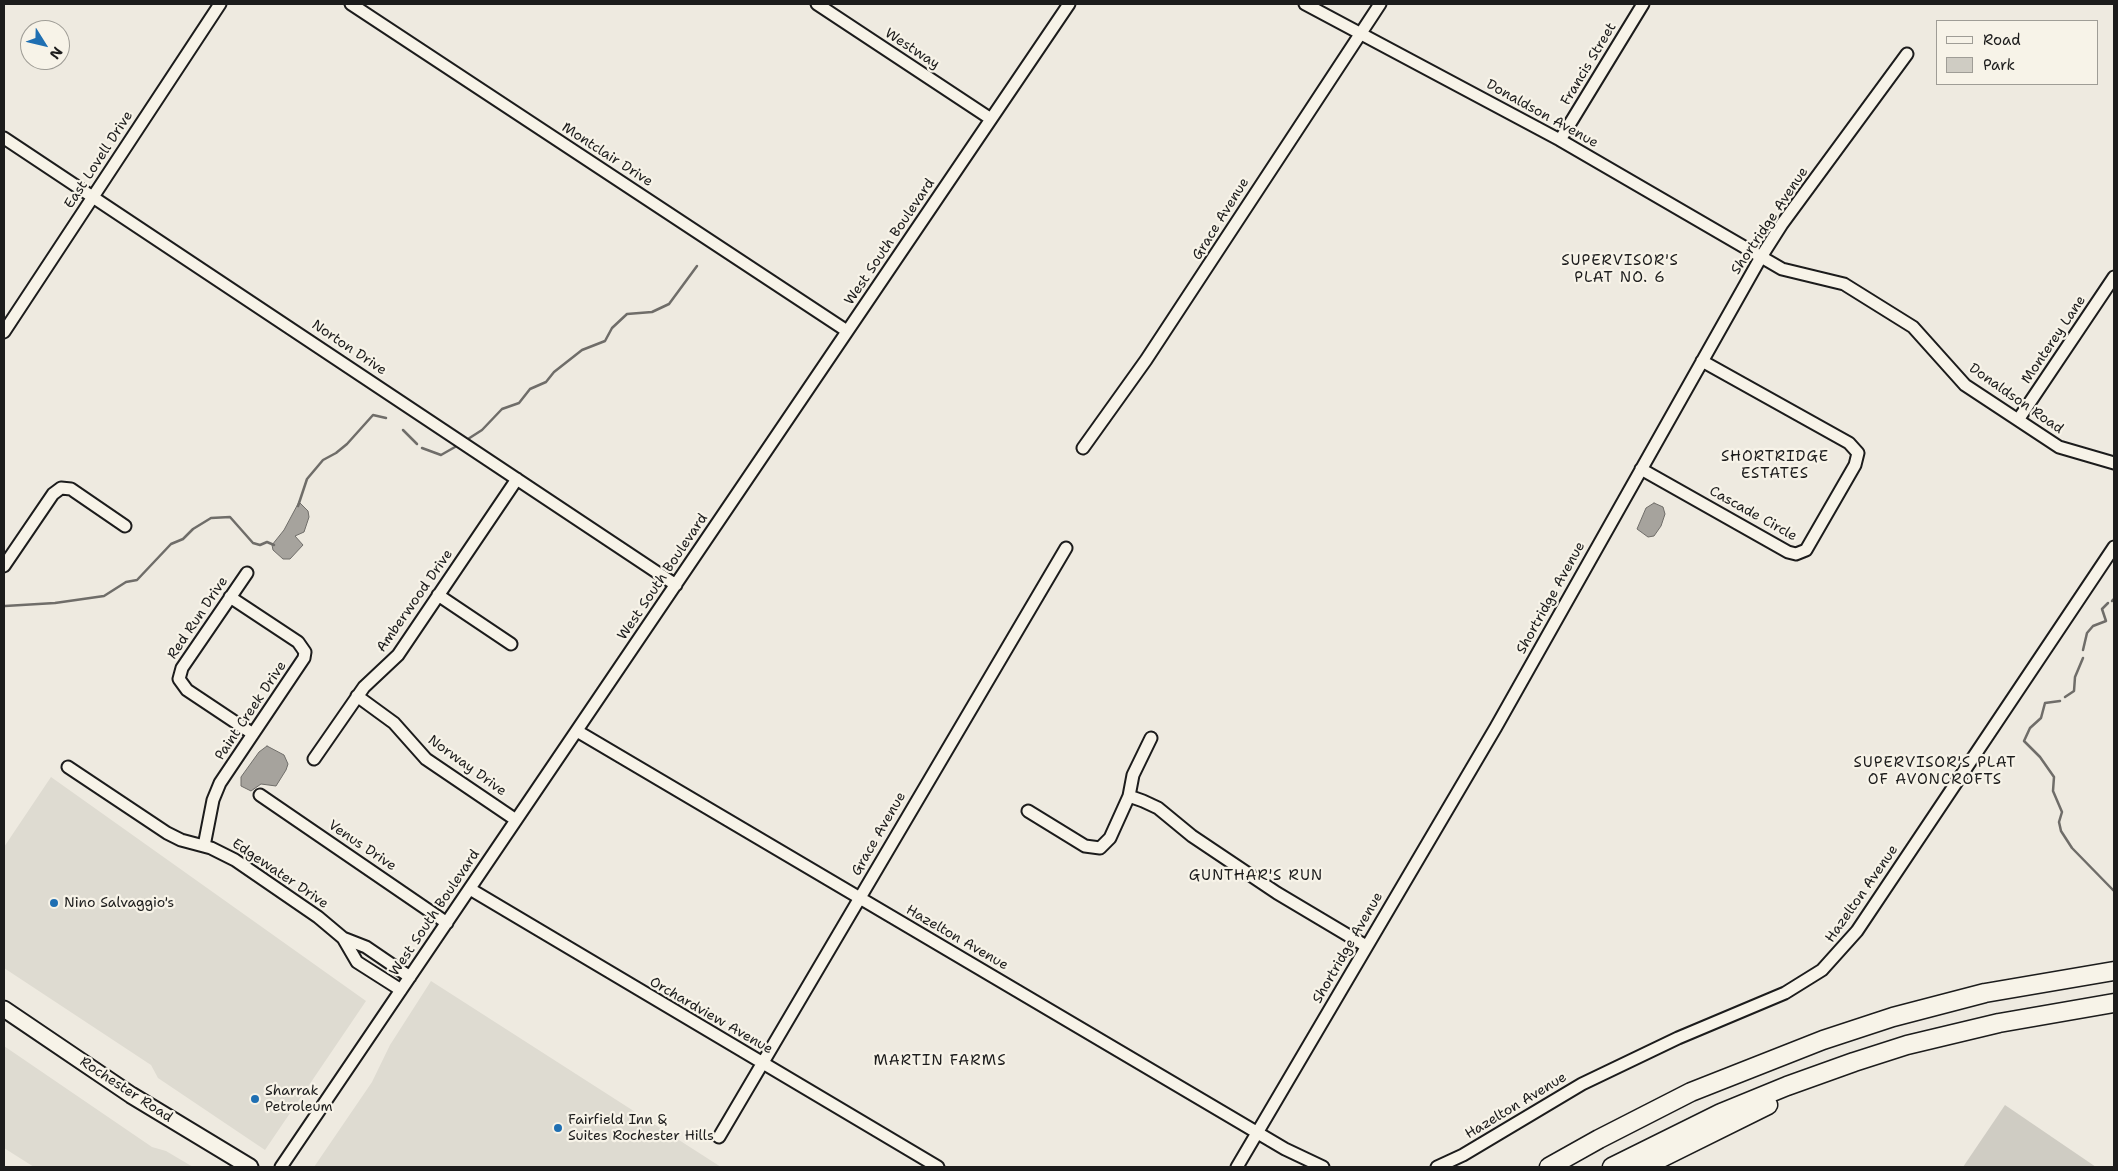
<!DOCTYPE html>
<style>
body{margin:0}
#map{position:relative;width:2118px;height:1171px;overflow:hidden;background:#eeeae0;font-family:"Shantell Sans",sans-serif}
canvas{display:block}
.frame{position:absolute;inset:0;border:5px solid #1c1c1c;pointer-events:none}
.legend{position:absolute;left:1936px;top:20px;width:162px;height:65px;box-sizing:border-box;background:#f7f3e8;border:1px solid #9f9d96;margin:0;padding:6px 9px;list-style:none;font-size:15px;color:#1c1c1c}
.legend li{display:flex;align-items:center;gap:10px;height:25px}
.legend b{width:25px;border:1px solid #9f9d96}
.north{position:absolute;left:20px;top:20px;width:50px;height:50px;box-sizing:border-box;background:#f7f3e8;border:1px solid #9f9d96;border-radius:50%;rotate:126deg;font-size:14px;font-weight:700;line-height:20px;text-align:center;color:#1c1c1c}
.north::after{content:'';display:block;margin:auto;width:18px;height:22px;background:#1f6fb2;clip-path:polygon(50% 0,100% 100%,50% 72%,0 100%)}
</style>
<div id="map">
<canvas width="2118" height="1171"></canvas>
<div class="frame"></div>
<ul class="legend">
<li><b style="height:6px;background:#f7f3e8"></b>Road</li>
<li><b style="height:14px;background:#cfccc3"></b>Park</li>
</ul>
<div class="north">N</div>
</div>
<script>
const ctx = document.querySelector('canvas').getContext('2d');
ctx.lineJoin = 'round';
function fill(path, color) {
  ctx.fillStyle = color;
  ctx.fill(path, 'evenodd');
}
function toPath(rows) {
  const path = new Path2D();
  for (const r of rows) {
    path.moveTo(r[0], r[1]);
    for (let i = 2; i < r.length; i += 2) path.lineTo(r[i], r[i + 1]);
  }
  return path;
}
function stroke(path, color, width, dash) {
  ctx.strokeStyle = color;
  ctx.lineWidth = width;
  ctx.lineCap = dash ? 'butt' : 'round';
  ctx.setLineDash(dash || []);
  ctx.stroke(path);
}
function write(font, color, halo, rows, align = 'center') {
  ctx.font = font + ' "Shantell Sans",sans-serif';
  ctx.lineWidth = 4.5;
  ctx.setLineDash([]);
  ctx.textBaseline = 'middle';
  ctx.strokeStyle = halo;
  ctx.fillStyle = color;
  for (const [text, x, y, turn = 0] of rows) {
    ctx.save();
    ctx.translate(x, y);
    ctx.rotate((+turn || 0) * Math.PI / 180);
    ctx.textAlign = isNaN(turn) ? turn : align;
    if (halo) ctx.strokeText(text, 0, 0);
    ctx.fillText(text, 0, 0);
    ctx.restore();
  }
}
const built = toPath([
 [51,777,366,1001,265,1150,158,1078,151,1065,4,968,4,847],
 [431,981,721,1167,314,1167,372,1082,390,1045],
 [4,1046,152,1147,166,1151,193,1167,34,1167,4,1148]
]);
const green = toPath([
 [2005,1105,2096,1167,1963,1167]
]);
const water = toPath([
 [299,502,308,511,309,517,304,532,295,536,303,545,290,559,283,559,273,550,272,545,284,530,299,502],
 [1654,503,1663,507,1665,514,1661,526,1654,536,1648,537,1637,529,1646,508,1654,503],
 [267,746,284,755,288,764,286,770,276,786,261,784,251,791,241,786,241,777,259,752,267,746]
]);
const stream = toPath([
 [403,430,417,444],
 [468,439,482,430,502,409,519,403,530,389,546,382,554,372,582,350,605,341,612,328,627,314,652,312,669,304,697,266],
 [422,448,441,455,455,447],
 [298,506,307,479,323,460,336,453,347,444,373,415,386,418],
 [2112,601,2114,599],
 [5,606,55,603,104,596,126,582,137,580,171,544,183,539,193,529,211,518,230,517,253,543,260,545,267,542,274,545],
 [2083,650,2087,633,2093,626,2106,621,2102,609,2108,603],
 [2065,697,2074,691,2075,677,2083,658],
 [2060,701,2045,703,2041,718,2030,728,2024,741,2040,757,2054,777,2053,791,2062,812,2059,822,2061,831,2072,848,2114,891]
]);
const minor = toPath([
 [351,4,847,331],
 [817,4,991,119],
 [1305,4,1560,140,1782,269,1844,284,1913,327,1965,385,2059,447,2114,463],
 [4,138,676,585],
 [1560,140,1643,4],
 [4,332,220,4],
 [2018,420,2114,277],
 [1083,448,1146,360,1380,4],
 [1641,469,1788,552,1796,554,1806,550,1855,465,1858,453,1849,443,1702,361],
 [4,566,53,494,61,488,71,489,125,526],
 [247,573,182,668,179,679,187,690,253,734],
 [438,595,511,644],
 [357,696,394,723,426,759,516,820],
 [577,731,1285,1149,1323,1167],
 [314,759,364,687,398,655,517,479],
 [68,767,167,833,181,840,211,848,235,860,318,917,343,938],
 [260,795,447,923],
 [1129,796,1133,775,1151,738],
 [1028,811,1085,846,1100,848,1110,838,1129,796,1143,801,1158,808,1192,836,1277,893,1366,946],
 [204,846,213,800,220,783,304,658,305,652,298,642,230,597],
 [470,889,938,1167],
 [401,990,357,962,343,938,366,947,410,977],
 [719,1137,1066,548],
 [281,1167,1069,4],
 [1237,1167,1496,727,1761,257,1782,224,1907,54],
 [1437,1167,1463,1155,1582,1084,1678,1038,1785,993,1822,970,1857,931,2114,547]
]);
const major = toPath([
 [4,1009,131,1095,250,1167]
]);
const highway = toPath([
 [1549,1167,1599,1139,1691,1092,1823,1040,1893,1017,1985,993,2114,971],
 [1612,1167,1721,1113,1787,1086,1854,1062,1907,1045,1999,1023,2114,1003],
 [1643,1167,1768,1105]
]);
const markers = [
 [54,903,5,"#1f6fb2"],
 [255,1099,5,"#1f6fb2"],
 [558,1128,5,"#1f6fb2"]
];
const streetNames = [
 ["Westway",912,49,33],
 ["Francis Street",1589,64,-59],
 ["Donaldson Avenue",1542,114,29],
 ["Montclair Drive",607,155,33],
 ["East Lovell Drive",99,160,-57],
 ["Grace Avenue",1221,219,-58],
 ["Shortridge Avenue",1770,221,-56],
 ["West South Boulevard",890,242,-56],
 ["Monterey Lane",2054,340,-56],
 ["Norton Drive",349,348,34],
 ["Donaldson Road",2016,399,35],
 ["Cascade Circle",1753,514,29],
 ["West South Boulevard",663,577,-56],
 ["Shortridge Avenue",1551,598,-61],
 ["Amberwood Drive",415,601,-55],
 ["Red Run Drive",198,618,-56],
 ["Paint Creek Drive",251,711,-56],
 ["Norway Drive",467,766,36],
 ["Grace Avenue",879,834,-60],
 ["Venus Drive",362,846,34],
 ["Edgewater Drive",280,874,34],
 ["Hazelton Avenue",1862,894,-55],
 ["West South Boulevard",435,913,-56],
 ["Hazelton Avenue",957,938,30],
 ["Shortridge Avenue",1348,948,-60],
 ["Orchardview Avenue",711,1016,30],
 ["Rochester Road",126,1090,33],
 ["Hazelton Avenue",1516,1106,-31]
];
const poiNames = [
 ["Nino Salvaggio's",64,903],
 ["Sharrak",265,1091],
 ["Petroleum",265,1107],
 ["Fairfield Inn &",568,1120],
 ["Suites Rochester Hills",568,1136]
];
const neighbourhoodNames = [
 ["SUPERVISOR'S",1620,261],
 ["PLAT NO. 6",1620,278],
 ["SHORTRIDGE",1775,457],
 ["ESTATES",1775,474],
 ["SUPERVISOR'S PLAT",1935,763],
 ["OF AVONCROFTS",1935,780],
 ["GUNTHAR'S RUN",1256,876],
 ["MARTIN FARMS",940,1061]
];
fill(built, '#dedbd1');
fill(green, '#cfccc3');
fill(water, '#a6a39d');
stroke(water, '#6f6d69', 1);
stroke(stream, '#6f6d69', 2.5);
stroke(minor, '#1c1c1c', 15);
stroke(major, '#1c1c1c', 19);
stroke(highway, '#1c1c1c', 21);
stroke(minor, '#f7f3e8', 11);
stroke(major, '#f7f3e8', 15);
stroke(highway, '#f7f3e8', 18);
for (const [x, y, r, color] of markers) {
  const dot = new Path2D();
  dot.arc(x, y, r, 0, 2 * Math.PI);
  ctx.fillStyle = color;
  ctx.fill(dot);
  stroke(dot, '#f7f3e8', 2);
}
write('14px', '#1c1c1c', '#f7f3e8', streetNames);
write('14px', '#1c1c1c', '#f7f3e8', poiNames, 'left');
ctx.letterSpacing = '1px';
write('15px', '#1c1c1c', '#f7f3e8', neighbourhoodNames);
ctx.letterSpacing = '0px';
</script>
